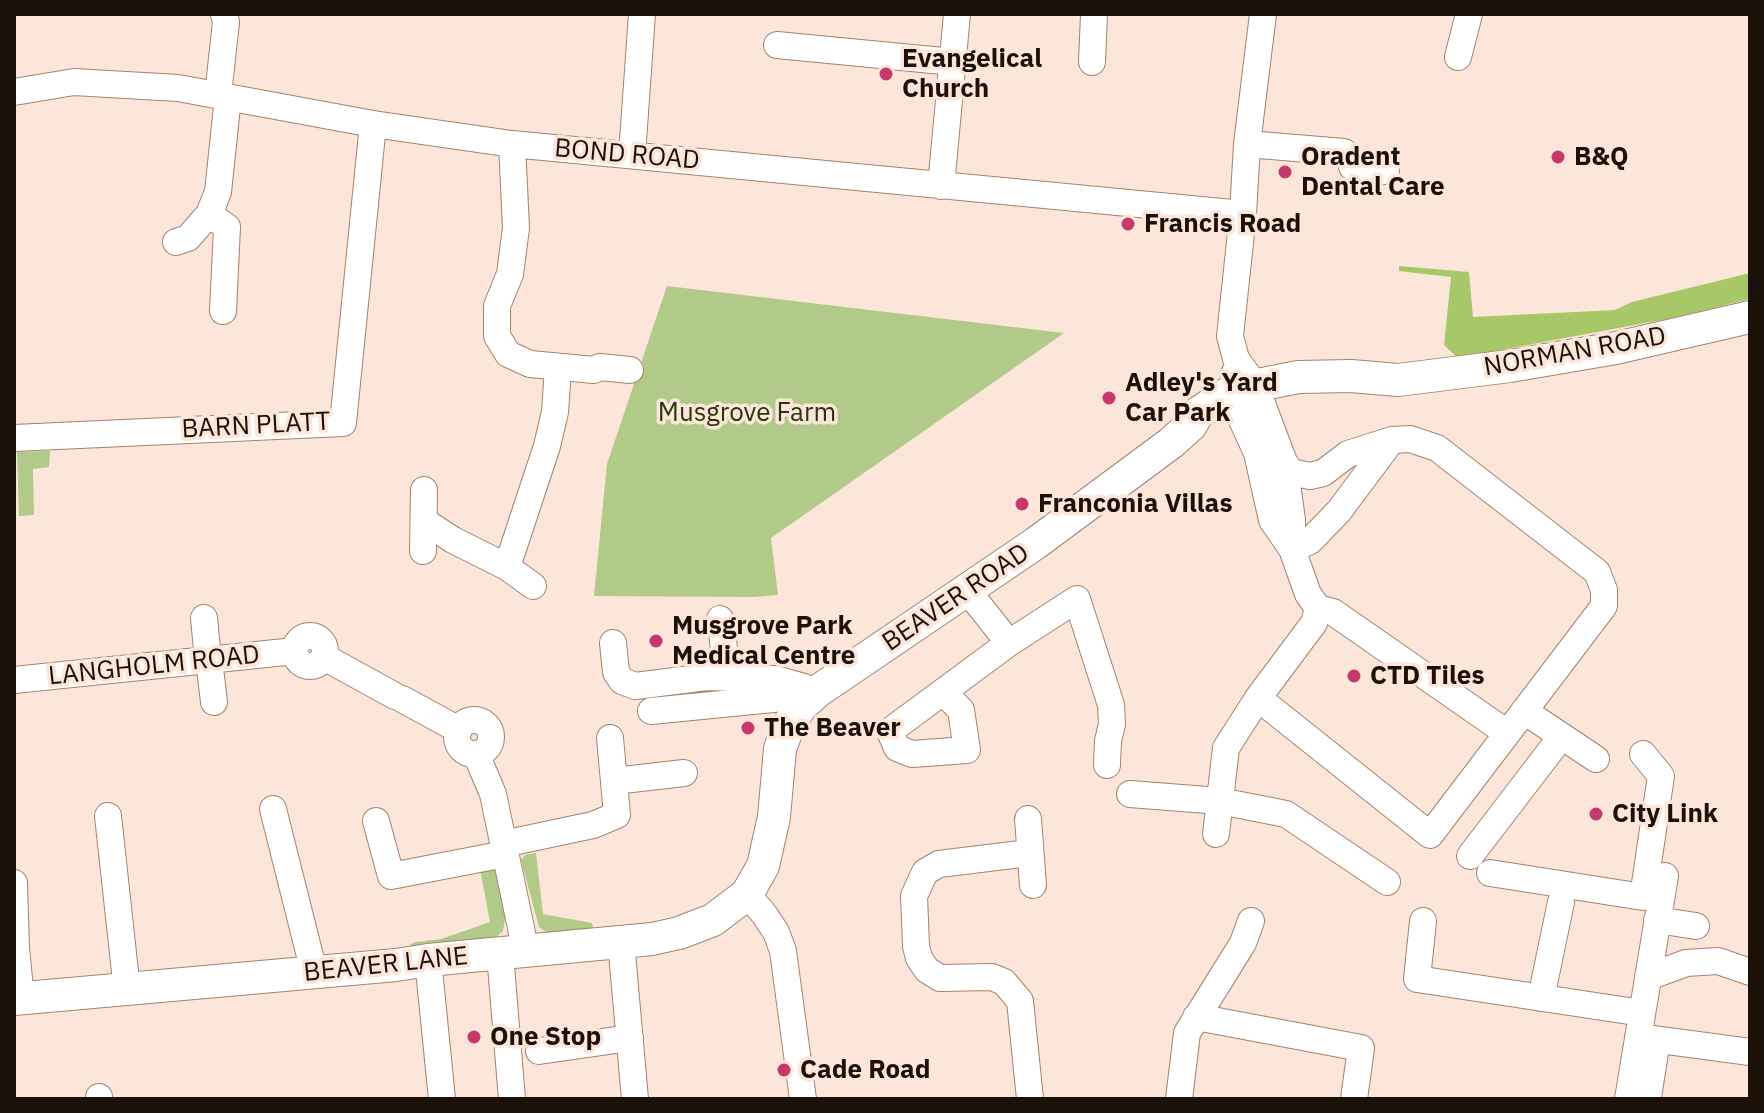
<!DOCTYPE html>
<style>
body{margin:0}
#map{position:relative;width:1764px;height:1113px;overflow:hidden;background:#fce6d9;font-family:"IBM Plex Sans",sans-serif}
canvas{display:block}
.frame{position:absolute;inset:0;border:16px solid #1c1109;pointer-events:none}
</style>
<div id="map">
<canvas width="1764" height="1113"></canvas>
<div class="frame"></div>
</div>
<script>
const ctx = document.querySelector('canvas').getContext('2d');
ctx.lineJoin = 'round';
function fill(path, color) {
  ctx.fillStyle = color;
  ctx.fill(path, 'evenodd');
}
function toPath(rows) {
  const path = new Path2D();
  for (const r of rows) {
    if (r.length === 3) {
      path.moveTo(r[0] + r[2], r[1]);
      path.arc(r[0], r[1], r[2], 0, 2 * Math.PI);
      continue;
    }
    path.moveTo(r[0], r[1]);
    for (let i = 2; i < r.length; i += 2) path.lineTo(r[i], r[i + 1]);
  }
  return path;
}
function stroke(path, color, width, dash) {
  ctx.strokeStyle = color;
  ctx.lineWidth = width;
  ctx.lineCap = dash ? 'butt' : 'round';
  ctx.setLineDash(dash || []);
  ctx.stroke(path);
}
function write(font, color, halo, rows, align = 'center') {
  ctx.font = font + ' "IBM Plex Sans",sans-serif';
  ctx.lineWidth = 7;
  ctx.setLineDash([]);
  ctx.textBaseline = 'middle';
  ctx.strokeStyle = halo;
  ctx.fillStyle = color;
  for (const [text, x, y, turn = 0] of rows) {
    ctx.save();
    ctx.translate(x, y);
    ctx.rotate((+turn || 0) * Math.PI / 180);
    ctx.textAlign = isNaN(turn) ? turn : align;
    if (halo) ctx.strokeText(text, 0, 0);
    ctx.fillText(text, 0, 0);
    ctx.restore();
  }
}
const green = toPath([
 [667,286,1064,333,771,538,778,595,755,597,594,596,607,464],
 [50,451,49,467,33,469,34,515,19,516,17,452],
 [536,853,543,914,592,923,594,931,549,934,539,927,521,860,525,855],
 [494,862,507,907,503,931,490,943,409,950,411,944,416,942,441,939,490,922,479,864]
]);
const forest = toPath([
 [1399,266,1469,272,1473,317,1615,310,1632,302,1750,273,1750,299,1672,318,1458,358,1444,345,1451,277,1399,271]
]);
const minor = toPath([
 [1263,14,1247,144,1243,214,1230,336,1236,359,1255,385,1284,462,1292,520,1292,549],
 [777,45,953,62],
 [1458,57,1469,14],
 [1092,62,1094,14],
 [14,92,74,82,178,88,373,124,512,144,1243,214],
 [218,95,226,22,224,14],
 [512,144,516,228,510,274,497,306,497,336,508,354,530,364,594,370,600,367,630,370],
 [1247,144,1344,152,1350,157,1352,167,1386,171],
 [632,155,642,14],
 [941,186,957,14],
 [209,214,227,227,223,311],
 [176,242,188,238,209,214,218,192,228,97],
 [14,438,343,423,373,124],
 [424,521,453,540,507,567,533,586],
 [1292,549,1310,541,1339,511,1392,440],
 [423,551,424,490],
 [507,567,547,446,555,412,558,368],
 [967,590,1009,643],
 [1318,608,1333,612,1507,733],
 [204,618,208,660],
 [720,619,728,677],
 [310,651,15],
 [613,643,616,672,622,681,635,686,707,677,775,679,804,687,813,696],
 [324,657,395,696],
 [209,660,214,702],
 [14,680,295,651],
 [944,693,961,710,967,750,912,754,897,748,891,734,894,728,1009,643,1077,599,1111,705,1112,724,1108,741,1107,765],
 [1258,698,1430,835,1604,606,1604,590,1597,572,1437,448,1410,439,1392,440,1348,454,1323,473,1310,476,1291,472,1284,462],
 [402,699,459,730],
 [651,711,793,697,808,700],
 [1524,711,1596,759],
 [474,737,17],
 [476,754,493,794,526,952],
 [614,781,684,773],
 [1130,794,1220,801,1286,814,1387,882],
 [273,809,314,972],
 [108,816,127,990],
 [1028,819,1033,885],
 [376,821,391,876,505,854],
 [1216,834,1226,748,1258,698,1314,623,1318,608,1308,594,1292,549,1272,520,1257,453,1237,409,1233,390,1234,374],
 [503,844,593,825,617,815,610,738],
 [1029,853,939,864,925,872,914,896,916,946,919,958,927,970,940,978,992,977,1004,982,1020,1001,1030,1099],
 [1470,856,1561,737],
 [1490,873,1643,897,1661,776,1643,754],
 [14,883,16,948,21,999],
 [747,894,764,914,776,932,783,951,803,1099],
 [1657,920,1696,926],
 [1423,921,1417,979,1642,1013],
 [621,942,635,1099],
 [500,954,512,1099],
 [428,960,442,1099],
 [1648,977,1686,963,1718,961,1750,972],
 [1541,998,1561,902],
 [1196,1017,1361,1048,1354,1099],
 [1638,1037,1750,1052],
 [539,1051,630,1038],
 [99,1097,99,1099],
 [1179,1099,1187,1033,1243,943,1251,921],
 [1628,1099,1665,876],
 [1645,1099,1648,1097,1657,1040]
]);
const major = toPath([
 [14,999,396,965,428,960,652,939,679,933,713,920,747,894,763,866,774,817,780,749,789,724,801,706,818,691,1036,543,1171,443,1191,425,1198,413,1233,390,1298,377,1351,376,1398,380,1510,366,1616,348,1750,317]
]);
const markers = [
 [886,74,8,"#c5386b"],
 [1558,157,8,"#c5386b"],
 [1285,172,8,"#c5386b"],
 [1128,224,8,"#c5386b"],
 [1109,398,8,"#c5386b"],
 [1022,504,8,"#c5386b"],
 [656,641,8,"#c5386b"],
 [1354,676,8,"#c5386b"],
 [748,728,8,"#c5386b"],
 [1596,814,8,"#c5386b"],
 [474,1037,8,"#c5386b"],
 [784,1070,8,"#c5386b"]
];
const poiNames = [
 ["Evangelical",902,59],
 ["Church",902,89],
 ["Oradent",1301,157],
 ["Dental Care",1301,187],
 ["B&Q",1574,157],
 ["Francis Road",1144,224],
 ["Adley's Yard",1125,383],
 ["Car Park",1125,413],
 ["Franconia Villas",1038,504],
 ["Musgrove Park",672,626],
 ["Medical Centre",672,656],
 ["CTD Tiles",1370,676],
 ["The Beaver",764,728],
 ["City Link",1612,814],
 ["One Stop",490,1037],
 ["Cade Road",800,1070]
];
const streetNames = [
 ["BOND ROAD",627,155,5],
 ["NORMAN ROAD",1575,352,-10],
 ["BARN PLATT",256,426,-3],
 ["BEAVER ROAD",956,598,-34],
 ["LANGHOLM ROAD",154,666,-6],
 ["BEAVER LANE",386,965,-6]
];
const parkNames = [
 ["Musgrove Farm",747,413]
];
fill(green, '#b1ca8a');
fill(forest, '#a6c869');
stroke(minor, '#a3836e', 28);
stroke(major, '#a3836e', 34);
stroke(minor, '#fff', 26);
stroke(major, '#fff', 32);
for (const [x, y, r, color] of markers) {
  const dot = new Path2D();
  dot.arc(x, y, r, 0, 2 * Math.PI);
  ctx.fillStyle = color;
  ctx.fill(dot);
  stroke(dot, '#fce6d9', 3);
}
write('bold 26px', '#1c1109', '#fce6d9', poiNames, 'left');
write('26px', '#1c1109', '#fce6d9', streetNames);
write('26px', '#28350d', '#fce6d9', parkNames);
</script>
